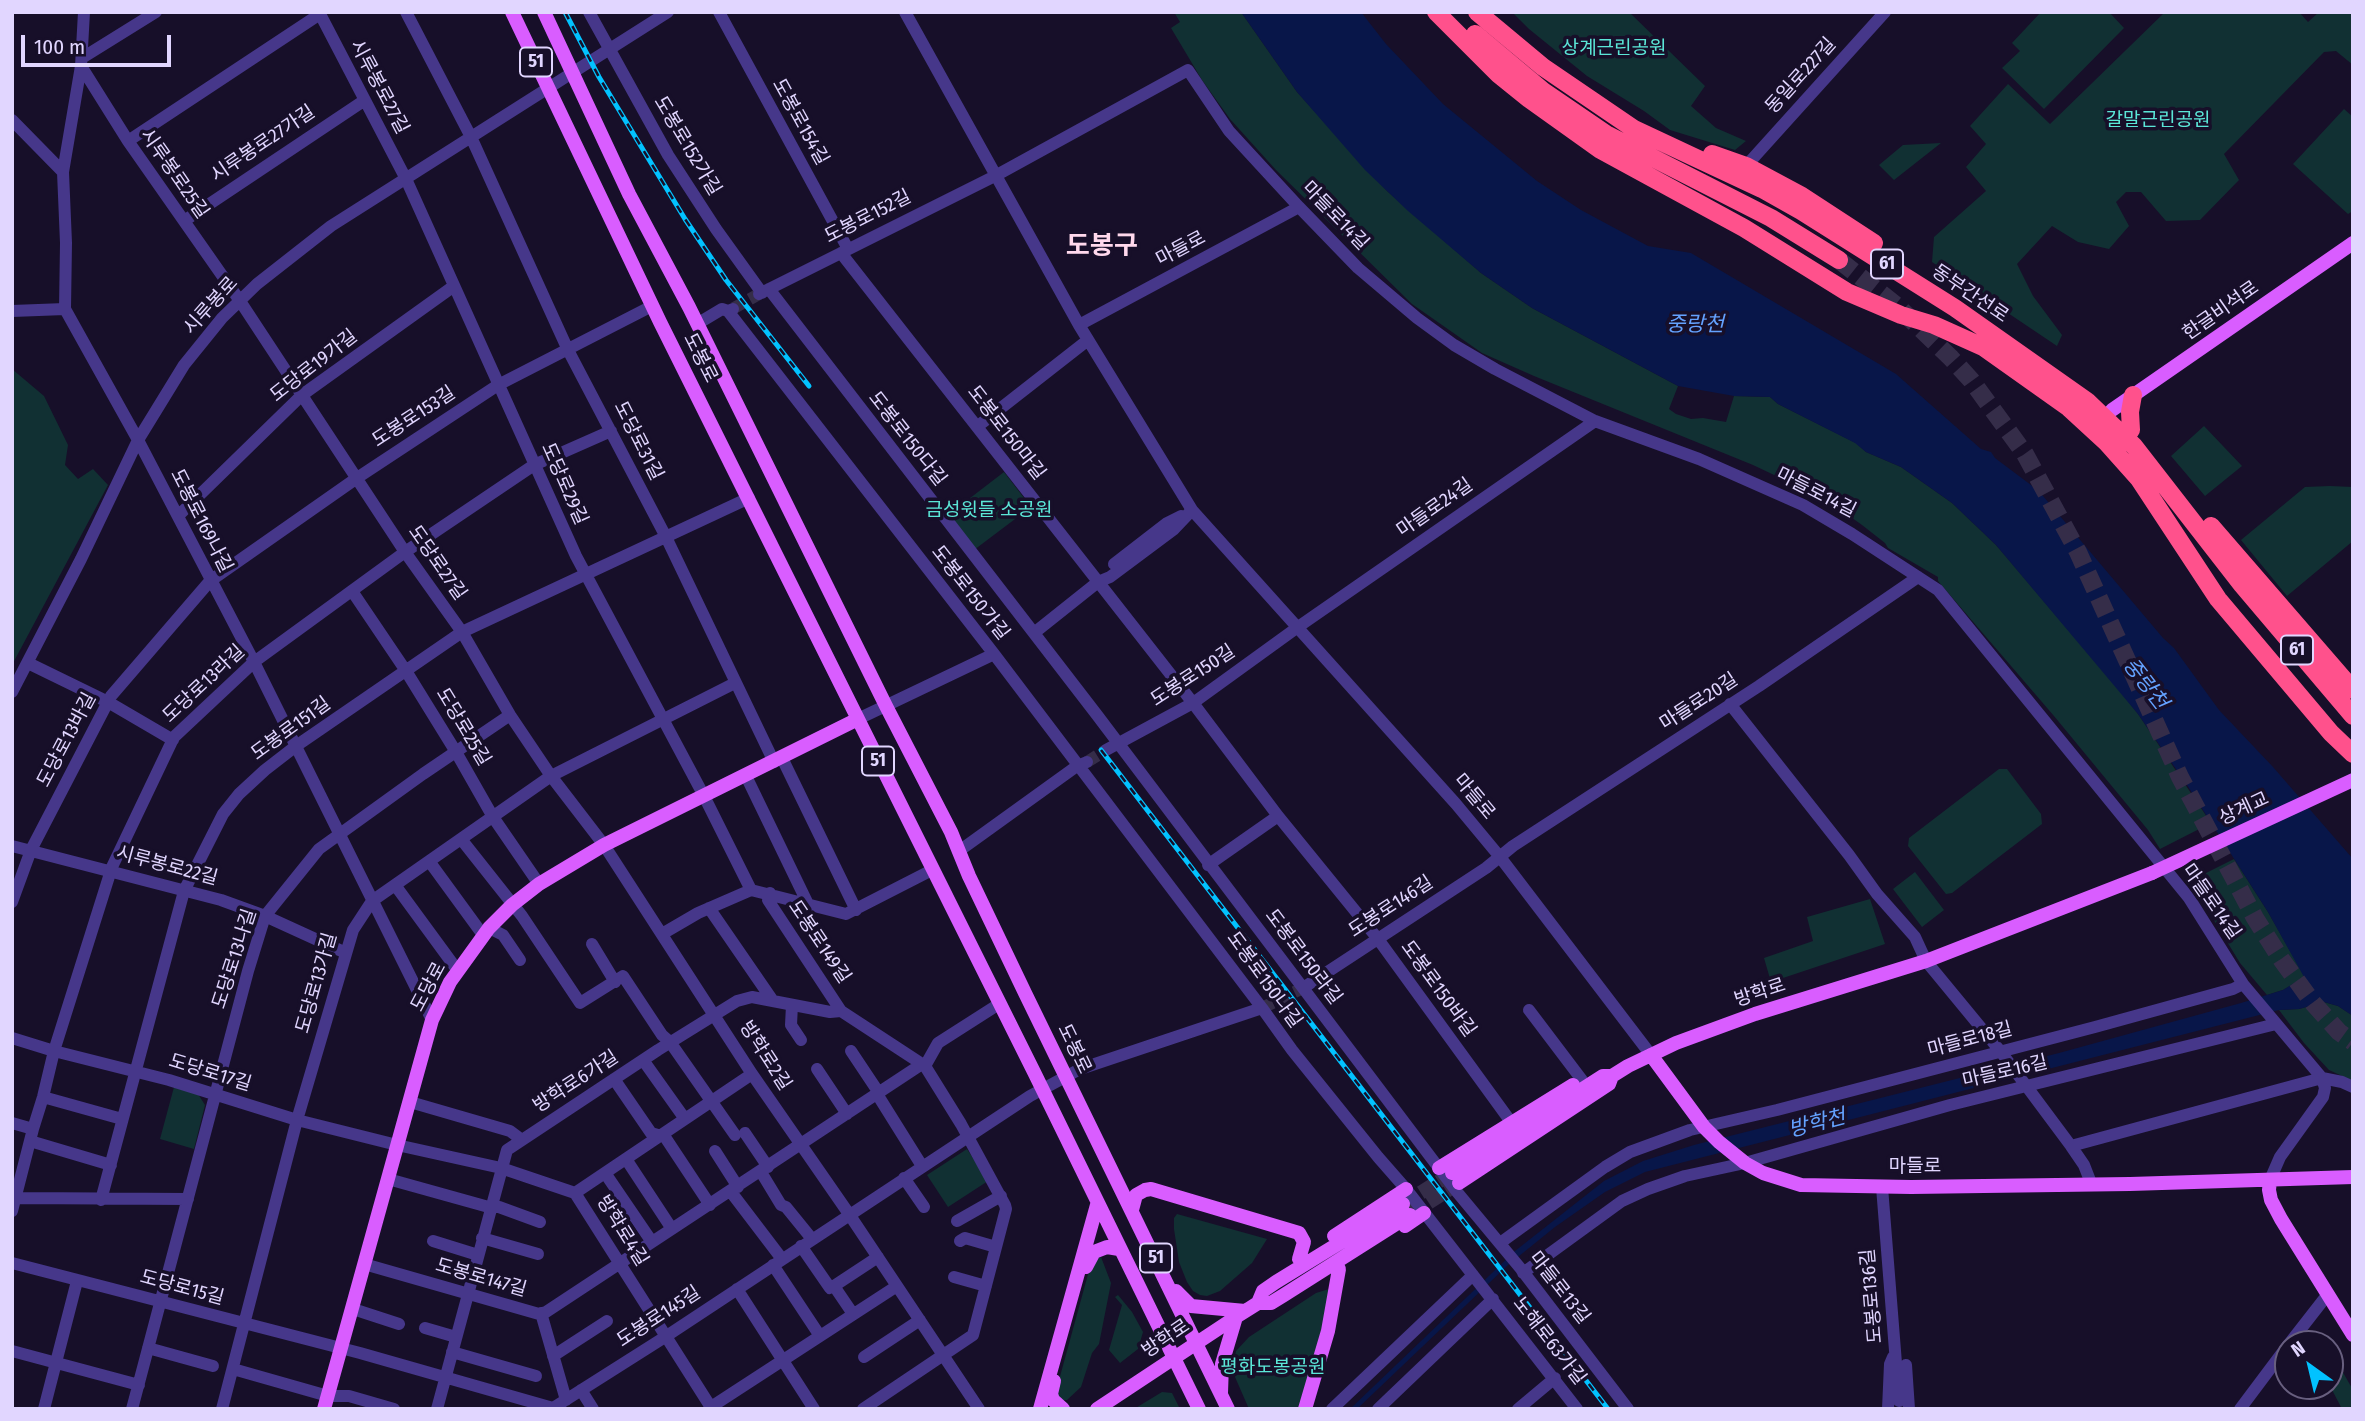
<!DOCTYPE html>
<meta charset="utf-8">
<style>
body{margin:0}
#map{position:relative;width:2365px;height:1421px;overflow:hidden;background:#170f29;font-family:"Fira Sans Condensed",sans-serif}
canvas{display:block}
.frame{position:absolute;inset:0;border:14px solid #e1d6ff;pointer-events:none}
.north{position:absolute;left:2274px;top:1330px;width:70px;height:70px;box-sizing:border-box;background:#170f29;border:2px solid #685f7f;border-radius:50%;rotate:326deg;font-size:19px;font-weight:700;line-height:28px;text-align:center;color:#e1d6ff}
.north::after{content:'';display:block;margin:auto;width:24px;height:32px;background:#02c2ff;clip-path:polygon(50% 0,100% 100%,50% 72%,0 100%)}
.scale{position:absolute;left:21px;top:35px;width:150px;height:32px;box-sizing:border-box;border:4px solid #e1d6ff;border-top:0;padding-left:9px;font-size:21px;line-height:24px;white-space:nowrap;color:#e1d6ff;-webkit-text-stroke:5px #170f29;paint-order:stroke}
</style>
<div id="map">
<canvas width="2365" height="1421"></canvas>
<div class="frame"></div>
<div class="north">N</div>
<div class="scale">100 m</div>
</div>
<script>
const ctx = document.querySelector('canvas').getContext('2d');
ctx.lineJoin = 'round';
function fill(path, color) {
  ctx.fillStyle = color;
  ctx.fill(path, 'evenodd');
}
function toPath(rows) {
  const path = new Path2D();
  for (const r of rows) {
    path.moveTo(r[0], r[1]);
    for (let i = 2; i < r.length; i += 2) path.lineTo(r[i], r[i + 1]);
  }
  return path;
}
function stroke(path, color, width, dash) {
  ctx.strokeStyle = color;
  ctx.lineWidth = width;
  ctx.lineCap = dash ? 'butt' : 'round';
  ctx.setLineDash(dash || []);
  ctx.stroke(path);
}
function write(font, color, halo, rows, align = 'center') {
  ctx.font = font + ' "Fira Sans Condensed","Noto Sans KR",sans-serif';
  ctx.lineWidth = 7;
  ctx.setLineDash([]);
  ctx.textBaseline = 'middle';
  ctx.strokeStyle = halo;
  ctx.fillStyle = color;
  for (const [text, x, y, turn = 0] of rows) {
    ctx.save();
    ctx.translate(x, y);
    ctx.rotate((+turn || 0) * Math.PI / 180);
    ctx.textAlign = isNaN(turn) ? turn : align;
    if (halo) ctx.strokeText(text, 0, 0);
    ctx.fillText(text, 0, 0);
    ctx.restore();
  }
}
const green = toPath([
 [1174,12,1241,12,1297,92,1387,191,1481,273,1532,308,1678,386,1669,409,1676,414,1691,419,1703,418,1726,422,1734,396,1770,397,1778,404,1856,443,1866,452,1901,467,1952,503,1996,545,2115,685,2138,714,2211,823,2160,849,2148,830,2054,716,1938,581,1938,577,1888,548,1885,543,1862,525,1827,500,1753,465,1534,376,1482,353,1412,304,1276,170,1230,119,1202,80,1171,28,1180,22],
 [1512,12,1629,12,1705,86,1691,106,1716,128,1746,141,1735,150,1670,130,1644,111,1587,76,1529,29],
 [2041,12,2109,12,2124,28,2044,109,2002,68,2020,51,2012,43],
 [2165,12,2299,12,2308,22,2319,12,2353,12,2353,65,2336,51,2324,52,2224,154,2239,180,2200,220,2166,221,2141,192,2126,192,2116,202,2129,226,2109,249,2078,242,2052,226,2017,264,2033,296,2062,335,2057,346,1932,262,1934,237,1986,191,1966,167,1986,144,1970,126,2008,84,2050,124],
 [2344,109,2353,117,2353,211,2348,214,2293,164],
 [1941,143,1894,180,1879,165,1903,145],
 [12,369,44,396,68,445,65,465,78,479,93,469,108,485,12,665],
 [2204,426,2242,466,2205,496,2171,456],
 [1004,472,1031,507,974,550,948,515],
 [2330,486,2353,487,2353,541,2287,596,2241,540,2305,487],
 [1999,769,2007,769,2041,814,2042,824,1952,893,1946,894,1908,846,1909,838],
 [2234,859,2268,912,2305,977,2283,990,2267,995,2240,963,2190,881],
 [1915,872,1944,910,1922,927,1893,889],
 [1870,899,1885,944,1771,982,1764,958,1813,941,1807,917],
 [2324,1002,2338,1006,2353,1016,2353,1081,2329,1070,2304,1043,2279,1010,2299,1009],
 [174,1087,198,1094,205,1105,194,1149,160,1139],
 [967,1149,988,1181,948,1207,927,1175],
 [1177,1214,1267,1239,1252,1263,1220,1291,1207,1296,1200,1295,1193,1291,1187,1282,1179,1262,1174,1229,1174,1218],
 [1101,1257,1111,1283,1099,1344,1092,1353,1081,1387,1067,1400,1059,1400,1056,1391,1090,1267,1097,1258],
 [1329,1289,1333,1295,1300,1409,1249,1409,1235,1377,1233,1367,1236,1351,1249,1337,1316,1293],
 [1118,1295,1132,1312,1143,1332,1138,1349,1120,1363,1109,1350,1122,1305,1115,1297],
 [2336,1360,2353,1390,2353,1409,2342,1409,2330,1386,2330,1363],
 [1162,1392,1172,1393,1180,1409,1134,1409]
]);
const water = toPath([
 [1241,12,1361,12,1386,44,1443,104,1537,181,1581,210,1648,246,1691,253,1896,374,1981,449,1991,452,1995,458,2031,485,2043,496,2163,638,2174,648,2219,710,2273,767,2353,859,2353,1016,2338,1006,2324,1002,2299,1009,2279,1010,1645,1172,1605,1192,1555,1227,1508,1265,1357,1409,1350,1409,1515,1251,1604,1181,1643,1161,1694,1145,2059,1053,2241,1003,2283,990,2304,977,2268,912,2187,785,2138,714,1996,545,1952,503,1901,467,1866,452,1855,443,1778,404,1770,397,1734,396,1678,386,1532,308,1481,273,1408,211,1365,170,1297,92]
]);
const minorTunnel = toPath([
 [734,308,759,294],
 [1087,762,1106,750],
 [1262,1008,1303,988]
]);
const majorTunnel = toPath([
 [1403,1204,1452,1173],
 [1411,1214,1459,1183]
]);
const highwayTunnel = toPath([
 [1839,260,1897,306,1951,358,1971,380,2025,454,2078,552,2180,777,2255,918,2281,959,2313,1003,2339,1032,2353,1042]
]);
const minor = toPath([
 [84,12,81,66,63,172,66,243,65,309,138,440,254,662,432,1020],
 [319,12,406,179,576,556,704,796,751,890],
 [406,12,471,137,568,350,666,537,774,762],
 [589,12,668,155,716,229,762,293],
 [719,12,848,249],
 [905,12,1079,325,1192,510,1456,804,1500,857,1651,1055],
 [82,58,156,12],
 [81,66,128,141,240,301,405,552,462,632,510,715,551,776,604,845,752,1074,849,1214,979,1409],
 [12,120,63,172],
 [128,141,320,14],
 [1746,166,1885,12],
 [184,221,365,100],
 [841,253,1193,703,1278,816,1378,939,1511,1122],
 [769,289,1097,715,1457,1192,1521,1269,1628,1409],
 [759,294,995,176,1188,70,1229,131,1299,207,1358,268,1417,318,1454,345,1495,369,1595,421,1699,459,1803,505,1852,534,1938,590,2189,898,2243,984,2322,1078,2325,1088,2323,1097,2280,1157,2270,1180],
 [12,311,65,309],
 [728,311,994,654,1262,1008,1292,1050,1378,1157,1406,1189,1577,1409],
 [697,324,722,309,728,311,733,309],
 [1079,325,1299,207],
 [978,426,1088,340],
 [178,516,302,395,454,286],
 [1114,564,1167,523,1181,516],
 [352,591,406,671,456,752,493,817,539,884],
 [1034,633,1098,582,1110,577,1173,530,1192,510],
 [28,663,108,702,173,740],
 [12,692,81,559,138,440,184,365,222,318,257,284,331,226,668,12],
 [1730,704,1849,855,1877,894,1915,937,1926,961,2001,1052,2071,1146,2084,1165,2091,1183],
 [858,719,994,654],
 [1106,750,1193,703,1298,627,1595,421],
 [782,758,856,910],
 [746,776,808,904],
 [461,839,522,916,580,1003,623,976,662,1035,670,1042,735,1135],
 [12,846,221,900,265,916,346,953],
 [959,851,1077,766,1087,762],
 [429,861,483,935],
 [1208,865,1278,816],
 [395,885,458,971],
 [770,893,768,900,841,1011],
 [12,902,31,850,111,696,210,581,357,478,498,385,652,306],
 [709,908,773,1001],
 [489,928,503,935,520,960],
 [662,934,698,913,751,890,846,914,932,870],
 [592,944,615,982],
 [1303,988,1486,868,1513,846,1759,686,1918,577],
 [792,1005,791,1025,801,1040],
 [1529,1010,1582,1080],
 [12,1038,54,1051,169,1080,297,1120,397,1145,501,1168,575,1193,712,1409],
 [851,1051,879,1093],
 [643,1060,685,1119],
 [925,1066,938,1043,999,1004],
 [817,1069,847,1114],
 [614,1079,651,1133,665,1137,710,1205],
 [877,1094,922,1166],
 [43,1097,122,1119],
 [410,1102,510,1131,522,1140],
 [12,1123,33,1129],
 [745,1133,768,1167],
 [30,1141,111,1165],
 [2071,1146,2322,1078,2342,1082,2353,1087],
 [715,1151,738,1187],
 [626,1159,672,1229],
 [761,1172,781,1205,786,1207,812,1239],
 [605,1173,652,1242],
 [904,1178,924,1207],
 [388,1179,485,1206,499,1207,540,1222],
 [1882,1187,1899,1401],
 [731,1192,782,1259],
 [575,1193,752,1074],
 [16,1198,188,1199],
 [101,1200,184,891,223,814,239,794,265,770,296,746,462,632,749,498],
 [12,1211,33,1129,43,1097,54,1051,112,867,174,737,254,662,405,552,534,465,611,431],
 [957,1221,1001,1196],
 [482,1238,538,1254],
 [433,1241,478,1255],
 [960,1241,965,1238,996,1247],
 [1500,1243,1605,1167,1630,1152,1690,1130,1777,1110,2095,1027,2233,989,2243,984],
 [801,1246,830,1288,834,1286,853,1314],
 [12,1263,360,1353,553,1408,665,1337,1030,1096,1080,1069,1262,1008],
 [364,1264,539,1314,546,1312,922,1064],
 [773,1265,820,1336],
 [1523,1273,1622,1201,1648,1189,1685,1176,1745,1163,1950,1105,2276,1024],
 [954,1277,986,1286],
 [834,1286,878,1257],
 [737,1289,814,1409],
 [353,1309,399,1324],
 [541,1313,566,1400],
 [425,1328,456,1337],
 [2289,1344,2328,1294],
 [148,1348,213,1366],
 [12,1351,139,1385],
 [452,1352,536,1376],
 [553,1356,607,1321],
 [864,1357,920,1320],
 [1906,1365,1909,1409],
 [233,1369,328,1396,349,1396,394,1409],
 [581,1390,593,1409],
 [711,1407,897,1286],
 [44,1409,77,1281],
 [132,1409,248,971,265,916,319,849,423,774,510,715],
 [222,1409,297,1120,353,930,372,901,551,776,735,683],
 [437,1409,507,1150,658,1050,737,1001,752,997,830,1012,841,1011,925,1066,961,1124,1005,1205,1006,1209,973,1335,863,1409],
 [1332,1409,1473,1275],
 [1378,1409,1493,1299],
 [1518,1409,1555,1378],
 [1888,1409,1890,1364,1893,1357],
 [2240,1409,2288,1345]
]);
const major = toPath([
 [512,12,660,322,1034,1072,1199,1409],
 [544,12,629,194,689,307,886,706,951,832,969,876,1025,993,1228,1409],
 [2112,410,2353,243],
 [1651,1055,1704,1127,1719,1142,1745,1163,1763,1173,1801,1185,1911,1187,2130,1184,2353,1177],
 [1439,1168,1573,1085],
 [1452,1173,1603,1076,1612,1076],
 [2270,1180,2269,1190,2271,1200,2281,1219,2353,1335],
 [1459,1183,1609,1084,1612,1076,1628,1066,1676,1043,1755,1014,1926,961,2152,873],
 [1132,1210,1136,1195,1145,1190,1151,1189,1299,1233,1304,1242,1299,1259],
 [1405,1226,1424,1213],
 [1334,1236,1406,1189],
 [1086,1267,1094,1252,1107,1247,1119,1249],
 [1176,1291,1191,1306,1245,1311],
 [1258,1303,1263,1291,1276,1282,1403,1204],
 [1054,1381,1051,1394,1053,1400,1063,1409],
 [1221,1393,1222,1364,1236,1317],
 [324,1409,432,1020,450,982,489,928,512,905,539,884,604,845,858,719],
 [1040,1409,1097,1205],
 [1097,1409,1236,1317,1258,1303,1271,1303,1284,1295,1410,1215],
 [1305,1409,1328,1331,1339,1269]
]);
const highway = toPath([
 [1436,12,1498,74,1529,99,1599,149,1744,228,1847,292,1901,315,1934,325,1983,347,2069,408,2106,442,2139,479,2218,599,2331,733,2353,754],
 [1477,12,1543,67,1634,129,1762,189,1801,211,1955,308,2087,401,2134,446,2242,585,2353,716],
 [1475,34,1543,91,1606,134,1771,218,1839,260],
 [1712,154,1746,166,1802,196,1874,243],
 [2131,430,2130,412,2133,395],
 [2211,526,2353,690]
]);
const rail = toPath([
 [565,12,599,77,685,219,726,280,809,386],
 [1101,750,1608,1409]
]);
const majorBridge = toPath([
 [2152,873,2353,780]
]);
const shields = [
 [536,62,32],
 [1887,264,32],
 [2297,650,32],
 [878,761,32],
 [1156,1258,32]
];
const shieldNames = [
 ["51",536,62],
 ["61",1887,264],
 ["61",2297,650],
 ["51",878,761],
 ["51",1156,1258]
];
const parkNames = [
 ["상계근린공원",1614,49],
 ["갈말근린공원",2158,121],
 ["금성윗들 소공원",989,511],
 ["평화도봉공원",1273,1368]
];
const streetNames = [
 ["동일로227길",1801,76,-48],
 ["시루봉로27길",379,87,62],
 ["도봉로154길",800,122,61],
 ["시루봉로27가길",263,144,-34],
 ["도봉로152가길",687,146,59],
 ["시루봉로25길",174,174,55],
 ["마들로14길",1335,216,46],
 ["도봉로152길",868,217,-27],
 ["마들로",1181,249,-28],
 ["동부간선로",1970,294,34],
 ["시루봉로",211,306,-48],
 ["한글비석로",2221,311,-35],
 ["도봉로",700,358,63],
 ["도당로19가길",314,366,-38],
 ["도봉로153길",414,417,-33],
 ["도봉로150마길",1006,433,52],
 ["도봉로150다길",907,439,52],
 ["도당로31길",638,441,63],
 ["도당로29길",564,484,66],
 ["마들로14길",1816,493,27],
 ["마들로24길",1435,508,-35],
 ["도봉로169나길",201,521,63],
 ["도당로27길",437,563,55],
 ["도봉로150가길",970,593,52],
 ["도봉로150길",1193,676,-33],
 ["도당로13라길",204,684,-43],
 ["마들로20길",1699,702,-33],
 ["도당로25길",463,727,59],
 ["도봉로151길",291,729,-36],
 ["도당로13바길",67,740,-62],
 ["마들로",1474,797,50],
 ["상계교",2244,809,-25],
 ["시루봉로22길",167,866,15],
 ["마들로14길",2211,902,55],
 ["도봉로146길",1391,907,-33],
 ["도봉로149길",819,942,56],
 ["도봉로150라길",1303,957,53],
 ["도당로13나길",235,959,-72],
 ["도봉로150나길",1264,980,54],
 ["도당로13가길",317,983,-74],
 ["도당로",429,987,-62],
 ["도봉로150바길",1438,989,54],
 ["방학로",1760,993,-18],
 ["마들로18길",1970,1040,-15],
 ["도봉로",1074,1049,64],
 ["방학로2길",765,1056,57],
 ["마들로16길",2005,1072,-13],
 ["도당로17길",210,1073,17],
 ["방학로6가길",576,1082,-33],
 ["마들로",1915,1167],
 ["방학로4길",622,1231,58],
 ["도봉로147길",481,1278,16],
 ["도당로15길",182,1288,15],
 ["마들로13길",1559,1288,52],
 ["도봉로136길",1872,1296,-95],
 ["도봉로145길",659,1317,-33],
 ["방학로",1166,1339,-34],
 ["노해로63가길",1549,1341,52]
];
const waterNames = [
 ["중랑천",1695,325],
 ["중랑천",2145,684,52],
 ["방학천",1817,1124,-14]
];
const districtNames = [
 ["도봉구",1102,247]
];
fill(green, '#113033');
fill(water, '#081649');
stroke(minorTunnel, '#352d49', 12, [12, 6]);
stroke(majorTunnel, '#352d49', 14, [14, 7]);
stroke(highwayTunnel, '#352d49', 18, [18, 9]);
stroke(minor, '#46378a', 12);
stroke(major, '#d95dff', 14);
stroke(highway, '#ff518c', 18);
stroke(rail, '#02c2ff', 5);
stroke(rail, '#170f29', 2.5, [8]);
stroke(majorBridge, '#d95dff', 14);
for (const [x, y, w] of shields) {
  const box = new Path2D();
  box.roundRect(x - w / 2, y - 14.5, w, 29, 5);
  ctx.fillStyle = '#170f29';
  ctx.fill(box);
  stroke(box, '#e1d6ff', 2);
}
write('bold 18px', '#e1d6ff', null, shieldNames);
write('19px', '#5be6d7', '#170f29', parkNames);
write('19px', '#e1d6ff', '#170f29', streetNames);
write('italic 21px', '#64a2ff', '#170f29', waterNames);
write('bold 26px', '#ffd8ec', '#170f29', districtNames);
</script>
